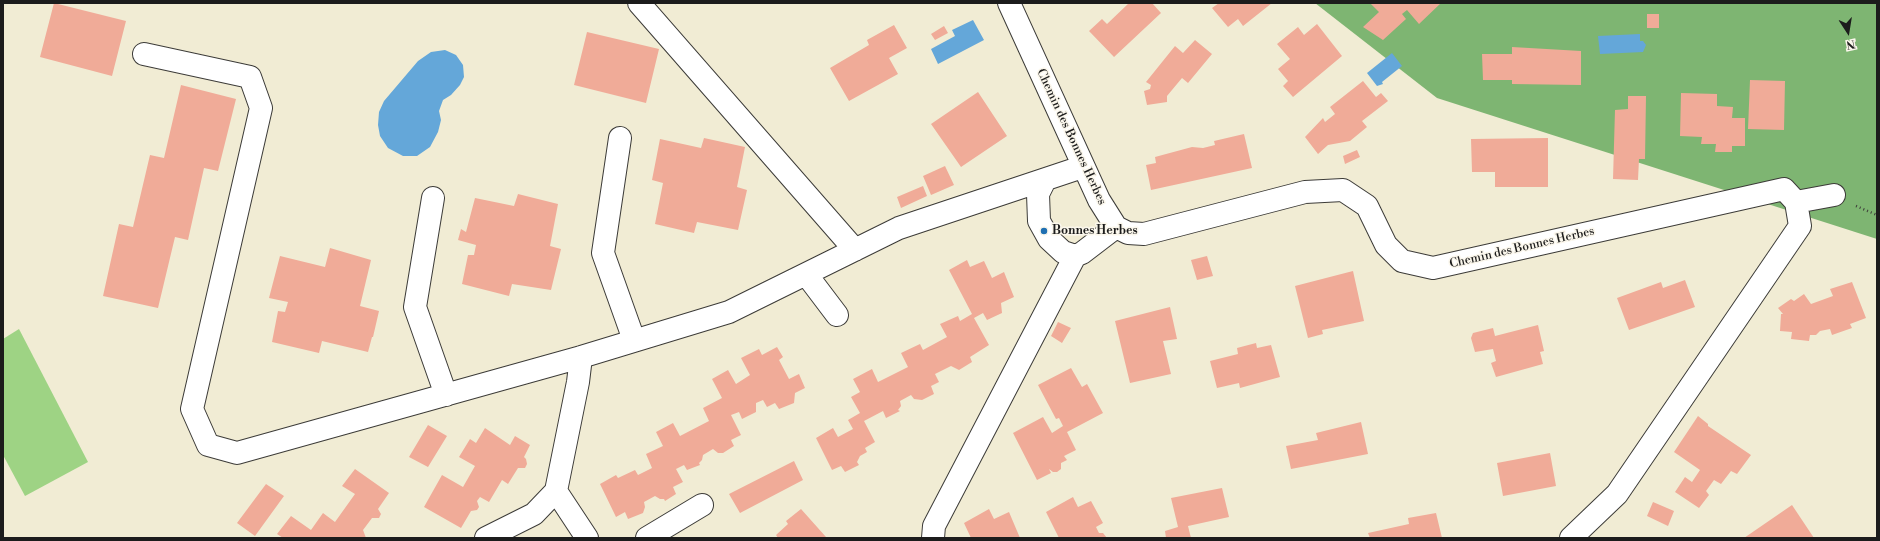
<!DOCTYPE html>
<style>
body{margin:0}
#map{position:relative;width:1880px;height:541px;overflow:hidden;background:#f1ecd4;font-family:"Libre Bodoni",serif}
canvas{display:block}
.frame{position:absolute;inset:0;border:4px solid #1c1c1c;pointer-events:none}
.north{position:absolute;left:1828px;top:12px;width:40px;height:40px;-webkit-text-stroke:3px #fbf7ec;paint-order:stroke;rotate:168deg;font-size:11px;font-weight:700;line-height:16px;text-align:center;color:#1c1c1c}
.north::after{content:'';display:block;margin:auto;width:14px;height:18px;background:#1c1c1c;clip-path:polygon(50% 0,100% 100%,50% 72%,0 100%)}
</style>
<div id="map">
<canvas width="1880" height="541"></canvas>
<div class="frame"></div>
<div class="north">N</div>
</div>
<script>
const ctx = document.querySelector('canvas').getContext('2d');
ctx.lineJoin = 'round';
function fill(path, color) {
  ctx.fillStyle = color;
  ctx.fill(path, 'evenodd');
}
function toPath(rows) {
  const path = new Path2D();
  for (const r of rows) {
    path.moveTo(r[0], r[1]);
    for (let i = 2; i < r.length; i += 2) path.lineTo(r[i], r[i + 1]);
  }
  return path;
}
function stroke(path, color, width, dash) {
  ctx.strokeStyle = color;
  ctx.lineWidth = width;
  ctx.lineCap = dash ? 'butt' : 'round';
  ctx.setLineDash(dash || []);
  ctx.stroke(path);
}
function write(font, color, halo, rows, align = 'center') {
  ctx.font = font + ' "Libre Bodoni",serif';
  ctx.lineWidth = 3;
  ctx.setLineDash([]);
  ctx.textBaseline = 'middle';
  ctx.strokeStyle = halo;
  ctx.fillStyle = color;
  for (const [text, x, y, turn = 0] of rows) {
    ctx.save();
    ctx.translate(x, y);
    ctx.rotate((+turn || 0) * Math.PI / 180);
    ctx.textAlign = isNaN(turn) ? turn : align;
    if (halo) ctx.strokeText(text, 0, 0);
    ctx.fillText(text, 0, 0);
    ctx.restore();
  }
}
const green = toPath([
 [19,329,88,462,25,496,3,455,3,339]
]);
const forest = toPath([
 [1315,3,1877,3,1877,239,1437,98]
]);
const water = toPath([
 [973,20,984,40,938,64,931,49,955,36,952,30],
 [1640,34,1640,41,1643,41,1646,45,1643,52,1600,54,1598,36],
 [445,50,456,55,463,65,464,77,460,85,451,95,443,100,439,111,441,120,438,132,430,147,417,156,403,156,388,148,380,136,378,125,379,112,384,101,418,61,431,52],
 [1392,53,1402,66,1382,82,1383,84,1377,86,1367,73]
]);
const building = toPath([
 [54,3,126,21,112,76,40,57],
 [1129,3,1152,3,1161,13,1114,57,1089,31,1102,19,1107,24],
 [1219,3,1272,3,1243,26,1238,19,1228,27,1212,8],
 [1370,3,1441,3,1419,24,1407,10,1402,14,1406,19,1383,40,1363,27,1379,12],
 [1647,14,1659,14,1659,28,1647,28],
 [1317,24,1342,56,1293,97,1283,86,1288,81,1278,69,1290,59,1277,44,1298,27,1304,35],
 [894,25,907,48,889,58,898,74,849,101,830,68,869,45,867,40],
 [944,26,948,33,935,40,931,34],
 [587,32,659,49,646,103,574,85],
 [1195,40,1212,54,1188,83,1182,78,1167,96,1167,102,1147,105,1144,91,1150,89,1151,85,1146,82,1175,46,1183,53],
 [1512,47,1581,51,1581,85,1512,84,1512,80,1483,80,1482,54,1512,54],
 [1750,80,1785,81,1784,130,1748,129],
 [1363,81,1376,97,1381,93,1388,101,1362,121,1367,127,1350,141,1328,145,1318,154,1305,137,1323,118,1325,122,1335,114,1330,107],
 [181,85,236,99,218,171,204,168,188,240,175,237,158,308,103,296,119,224,133,227,150,155,164,158],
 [978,92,1007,136,961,167,931,124],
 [1681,93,1717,94,1717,106,1733,107,1732,118,1745,118,1745,146,1732,146,1732,152,1715,152,1716,144,1701,144,1702,137,1680,136],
 [1628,96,1646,96,1645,159,1639,159,1638,180,1613,179,1615,110,1628,109],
 [1244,134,1252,168,1151,190,1146,165,1156,163,1155,157,1192,147,1203,148,1215,145,1214,141],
 [704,138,745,147,737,187,747,190,738,230,697,222,694,233,655,224,663,183,652,180,660,139,701,148],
 [1548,138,1548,187,1495,187,1495,172,1472,172,1471,139],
 [1357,150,1360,157,1345,164,1343,156],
 [945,166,954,185,931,195,923,176],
 [923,186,927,196,901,208,897,197],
 [518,194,558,204,550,246,561,249,551,290,512,284,509,296,462,284,468,255,474,255,476,245,458,240,461,229,466,232,475,198,514,206],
 [330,248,371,260,360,306,379,311,373,337,372,337,368,352,322,341,319,353,272,342,278,311,285,312,288,302,269,298,280,256,325,267],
 [1207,256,1213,276,1197,280,1191,260],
 [967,260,970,267,984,261,992,278,1004,272,1014,297,1001,303,1002,313,987,320,983,313,974,318,989,345,970,357,972,362,959,370,951,366,935,374,939,382,931,386,934,394,922,400,914,399,911,395,900,401,901,406,898,410,900,411,886,418,883,411,864,421,875,442,865,448,867,452,860,456,857,462,859,465,845,472,841,466,832,470,816,438,833,428,838,437,853,429,848,420,860,413,851,397,860,392,853,379,872,369,878,382,908,367,901,353,920,344,923,350,947,337,940,324,958,316,960,321,972,314,949,270],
 [1353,271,1364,321,1322,330,1323,334,1308,338,1295,286],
 [1685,280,1695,307,1629,330,1617,298,1661,282,1663,288],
 [1852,282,1866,318,1850,324,1852,328,1832,335,1830,329,1820,331,1816,335,1810,335,1809,341,1791,339,1792,332,1780,331,1781,314,1783,314,1778,308,1791,299,1794,301,1804,294,1811,304,1833,296,1830,289],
 [1170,307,1177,339,1163,341,1171,374,1130,383,1115,321],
 [1058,322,1071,328,1062,343,1051,336],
 [1538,325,1544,351,1540,352,1543,364,1496,377,1491,363,1496,361,1493,349,1475,352,1471,338,1473,333,1493,328,1495,336],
 [1256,343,1257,348,1271,345,1280,377,1240,388,1239,383,1217,388,1210,361,1238,354,1237,348],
 [777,347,783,357,779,360,789,379,799,374,805,388,795,393,794,403,779,409,775,403,767,407,763,400,756,403,756,412,742,419,739,412,731,415,741,435,731,440,734,446,723,453,718,453,713,449,703,455,702,460,699,463,700,465,687,470,684,465,676,469,683,482,673,487,676,494,665,501,664,499,660,499,655,496,644,502,645,507,643,513,628,519,625,512,616,517,600,484,616,475,618,478,635,470,638,475,652,468,646,454,663,446,656,432,673,423,680,436,709,421,703,408,722,398,712,379,728,370,736,384,750,375,741,358,759,349,762,355],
 [1071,368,1082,387,1087,384,1103,413,1067,432,1076,450,1064,456,1067,460,1061,463,1061,469,1057,472,1053,472,1049,469,1051,473,1037,480,1013,433,1043,417,1052,433,1063,426,1059,418,1056,419,1038,385],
 [1698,416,1708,424,1708,426,1751,455,1737,474,1731,471,1721,484,1714,480,1706,491,1709,495,1699,508,1675,492,1685,477,1692,482,1700,470,1674,452],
 [1361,422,1368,454,1291,469,1286,446,1318,440,1316,433],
 [428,425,447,436,428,467,409,457],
 [485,428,510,445,515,436,530,445,524,457,526,459,527,464,525,468,518,468,508,484,502,480,489,502,480,497,477,501,479,507,477,510,471,511,461,528,424,507,442,475,463,487,475,466,459,457,470,439,476,443],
 [1550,453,1556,486,1503,496,1497,463],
 [794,461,803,480,740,513,729,494],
 [355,469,389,493,378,509,381,514,379,518,372,518,363,530,366,538,283,538,277,534,291,516,311,530,323,513,335,522,355,494,342,486],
 [266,484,284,496,255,536,237,523],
 [1222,488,1229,517,1188,526,1191,538,1166,538,1165,531,1178,527,1171,498],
 [1073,497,1078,507,1091,501,1103,523,1096,527,1099,533,1103,533,1107,538,1059,538,1046,512],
 [1653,502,1674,511,1668,526,1647,516],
 [1792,505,1814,538,1744,538],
 [801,509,826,537,824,538,778,538,776,535,788,524,786,521],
 [989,509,994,519,1009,512,1020,538,971,538,964,523],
 [1436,513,1442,538,1370,538,1368,533,1409,524,1408,518]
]);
const path = toPath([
 [1856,206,1877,215]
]);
const minor = toPath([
 [639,3,855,250],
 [1009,3,1099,200,1116,227,1128,233,1144,234,1305,192,1343,190,1367,206,1386,245,1402,261,1433,268,1784,189,1796,202,1800,226,1617,494,1571,538],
 [144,54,250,77,261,108,192,409,208,445,237,453,581,357,729,312,899,228,1082,167],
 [620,138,603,253,634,340],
 [1045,180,1038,194,1039,221,1049,239,1063,252,1075,256,1082,253,1116,227],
 [433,198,415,307,446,395],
 [1796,202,1834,195],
 [806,274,837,315],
 [581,357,578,382,556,491,587,538],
 [486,538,534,514,556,491],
 [647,538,702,505],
 [933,538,934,526,1075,256]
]);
const markers = [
 [1044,231,4,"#1f6fb2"]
];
const streetNames = [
 ["Chemin des Bonnes Herbes",1071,137,65],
 ["Chemin des Bonnes Herbes",1522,248,-13]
];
const poiNames = [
 ["Bonnes Herbes",1052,231]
];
fill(green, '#9ed384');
fill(forest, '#7eb572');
fill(water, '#64a7d9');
fill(building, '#f0ab98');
stroke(minor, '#3c3b38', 24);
stroke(path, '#3c3b38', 2.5, [1, 3]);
stroke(minor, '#fff', 22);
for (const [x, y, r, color] of markers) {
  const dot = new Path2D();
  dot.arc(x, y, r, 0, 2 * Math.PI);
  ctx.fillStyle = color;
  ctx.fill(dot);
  stroke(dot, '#fbf7ec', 1.5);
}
write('12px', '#1c1c1c', '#fbf7ec', streetNames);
write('bold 12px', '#1c1c1c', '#fbf7ec', poiNames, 'left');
</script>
